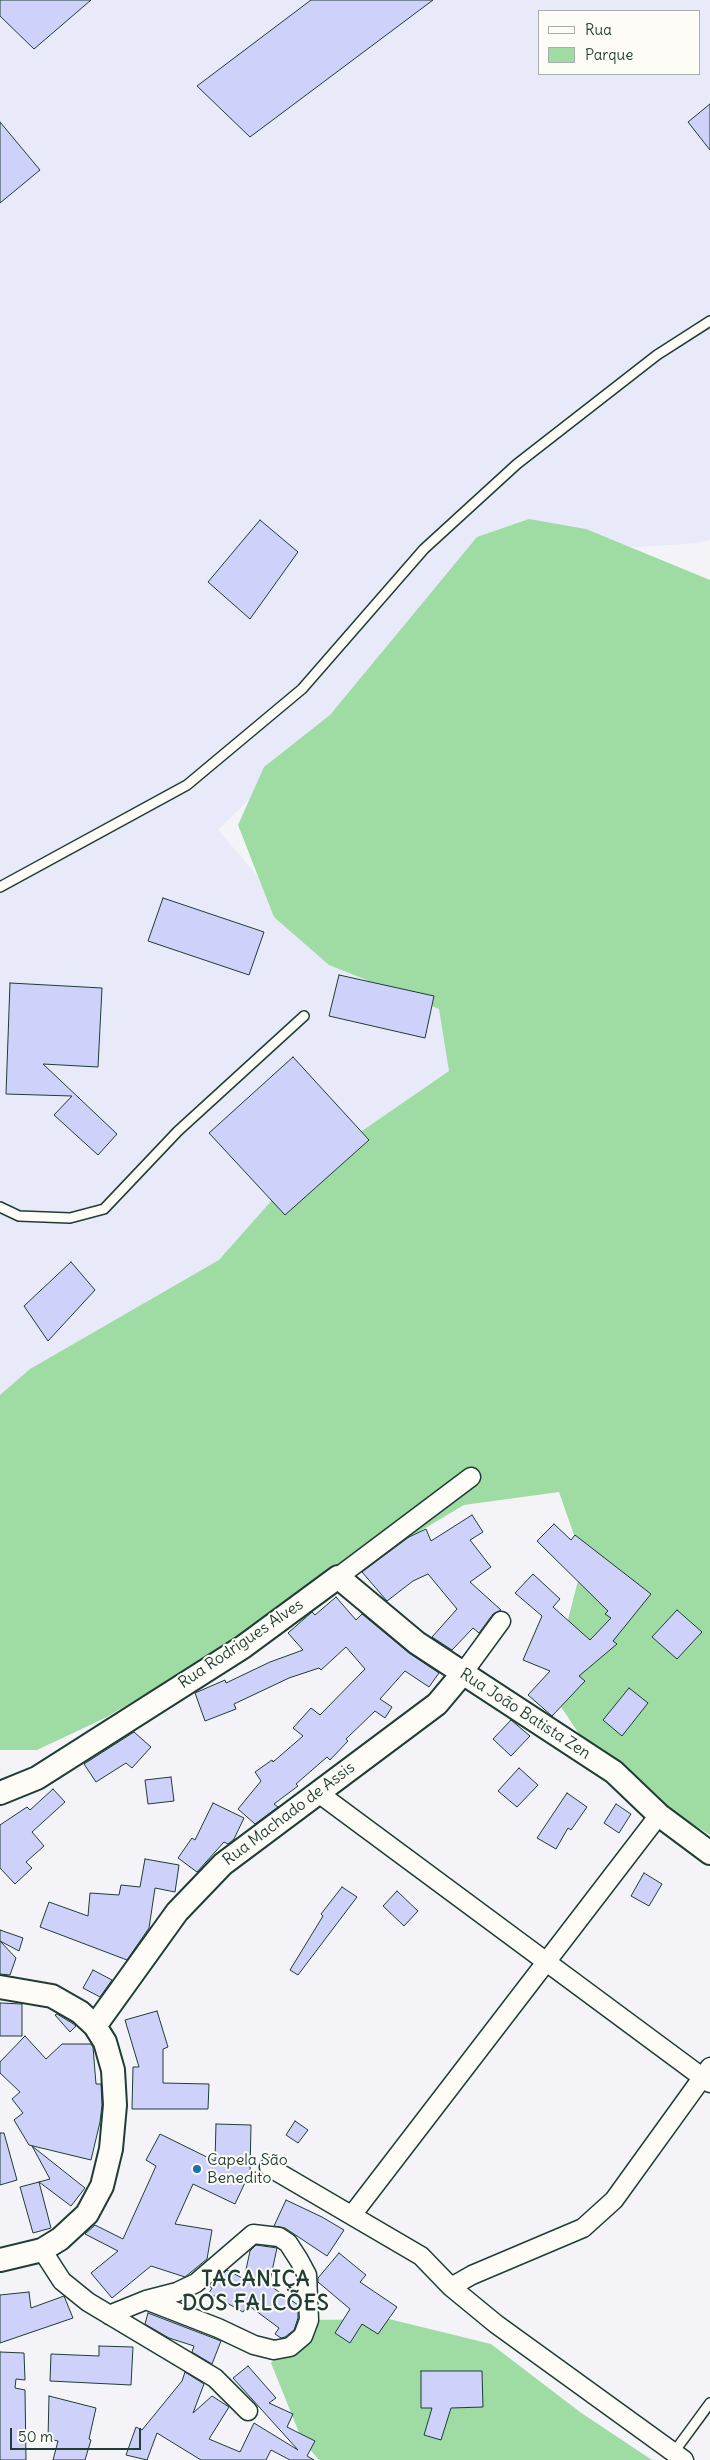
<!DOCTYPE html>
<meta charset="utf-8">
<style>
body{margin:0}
#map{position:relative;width:710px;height:2460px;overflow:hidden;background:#f4f4f8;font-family:Delius,sans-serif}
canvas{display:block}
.legend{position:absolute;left:538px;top:10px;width:162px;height:65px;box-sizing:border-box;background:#fdfcf7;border:1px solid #a4b0a9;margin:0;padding:6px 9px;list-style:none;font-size:15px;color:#1f3d34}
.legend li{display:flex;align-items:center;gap:10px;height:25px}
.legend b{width:25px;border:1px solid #a4b0a9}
.scale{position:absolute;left:10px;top:2428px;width:131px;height:22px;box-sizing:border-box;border:2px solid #1f3d34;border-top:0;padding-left:6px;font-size:15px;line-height:18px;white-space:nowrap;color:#1f3d34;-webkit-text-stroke:4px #fdfcf7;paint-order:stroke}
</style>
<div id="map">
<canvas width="710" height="2460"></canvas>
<ul class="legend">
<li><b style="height:6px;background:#fdfcf7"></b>Rua</li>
<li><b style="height:14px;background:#9edca3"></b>Parque</li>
</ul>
<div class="scale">50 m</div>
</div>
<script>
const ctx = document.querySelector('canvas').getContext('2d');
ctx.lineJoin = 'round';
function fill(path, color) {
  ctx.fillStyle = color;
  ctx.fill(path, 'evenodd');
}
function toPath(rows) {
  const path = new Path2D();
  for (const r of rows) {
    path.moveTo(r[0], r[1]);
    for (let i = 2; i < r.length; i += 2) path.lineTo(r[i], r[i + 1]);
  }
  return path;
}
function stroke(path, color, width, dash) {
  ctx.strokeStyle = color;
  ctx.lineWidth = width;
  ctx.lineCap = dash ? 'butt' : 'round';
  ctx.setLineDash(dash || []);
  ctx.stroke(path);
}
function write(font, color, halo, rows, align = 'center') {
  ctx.font = font + ' Delius,sans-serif';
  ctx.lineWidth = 4;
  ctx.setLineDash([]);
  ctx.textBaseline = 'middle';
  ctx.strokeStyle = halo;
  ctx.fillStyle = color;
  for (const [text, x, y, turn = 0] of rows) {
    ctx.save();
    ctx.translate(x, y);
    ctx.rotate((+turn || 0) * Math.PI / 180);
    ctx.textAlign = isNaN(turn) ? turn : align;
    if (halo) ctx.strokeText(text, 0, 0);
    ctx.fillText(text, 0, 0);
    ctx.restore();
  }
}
const built = toPath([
 [0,0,710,0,710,540,698,543,497,557,218,830,324,953,553,1009,0,1446],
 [539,11,699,11,699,74,539,74]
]);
const green = toPath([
 [529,519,586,529,710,580,710,1835,668,1809,583,1740,550,1690,583,1561,559,1492,464,1505,105,1718,37,1750,0,1750,0,1395,30,1369,219,1260,288,1182,449,1071,439,1009,329,965,274,917,238,825,264,767,330,715,477,537],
 [389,2319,491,2344,580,2412,652,2460,319,2460,302,2440,271,2363,311,2320]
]);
const building = toPath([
 [0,0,91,0,34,49,0,16,0,0],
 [311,0,433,0,250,137,197,86,311,0],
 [710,104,710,150,688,122,710,104],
 [0,122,40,170,0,203,0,122],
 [260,520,298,552,250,619,208,582,260,520],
 [163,898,264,932,249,975,148,941,163,898],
 [339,975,434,996,425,1038,329,1016,339,975],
 [10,983,102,988,98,1067,43,1064,117,1134,98,1155,54,1115,72,1096,6,1094,10,983],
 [293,1057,369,1140,285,1215,209,1133,293,1057],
 [71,1262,95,1290,48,1341,24,1306,71,1262],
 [472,1515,483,1532,470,1540,491,1567,470,1582,501,1610,493,1614,479,1633,473,1628,452,1650,432,1637,457,1609,428,1574,413,1581,387,1601,362,1572,409,1537,426,1529,431,1541,472,1515],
 [554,1524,571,1540,575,1535,651,1594,613,1641,617,1644,579,1676,585,1681,552,1716,528,1695,550,1671,523,1660,542,1616,515,1593,533,1574,560,1599,553,1607,590,1640,611,1618,605,1614,608,1611,537,1541,554,1524],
 [336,1597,356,1620,362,1614,409,1653,439,1673,429,1687,405,1671,380,1699,392,1707,385,1718,375,1711,346,1739,348,1741,330,1760,327,1757,296,1784,298,1786,274,1804,278,1807,255,1824,238,1809,261,1781,255,1772,272,1760,273,1762,303,1736,293,1728,311,1708,320,1715,365,1669,346,1647,321,1670,319,1668,289,1678,234,1704,236,1709,205,1721,195,1693,225,1680,226,1683,270,1662,303,1650,288,1633,312,1612,315,1615,336,1597],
 [677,1610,702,1632,677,1659,652,1637,677,1610],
 [629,1688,648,1703,622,1736,603,1720,629,1688],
 [511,1720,530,1736,511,1756,493,1739,511,1720],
 [134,1732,151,1747,132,1768,126,1763,96,1782,84,1764,134,1732],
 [519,1768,538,1785,517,1807,498,1791,519,1768],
 [171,1777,174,1801,148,1804,145,1780,171,1777],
 [53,1789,65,1802,32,1832,44,1846,26,1862,32,1868,15,1884,0,1868,0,1825,27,1807,30,1810,53,1789],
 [567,1793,587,1807,571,1830,568,1828,556,1849,537,1838,567,1793],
 [213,1803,244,1818,234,1839,228,1844,224,1842,197,1872,178,1858,192,1838,195,1840,213,1803],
 [616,1804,631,1814,619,1833,604,1823,616,1804],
 [145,1859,179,1865,175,1892,155,1888,149,1928,127,1960,40,1927,49,1902,88,1916,90,1893,119,1895,121,1885,140,1887,145,1859],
 [644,1873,662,1884,649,1906,631,1896,644,1873],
 [342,1887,357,1897,298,1975,290,1970,323,1916,321,1914,342,1887],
 [397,1891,418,1911,404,1926,383,1906,397,1891],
 [0,1930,23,1938,19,1951,0,1941,16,1958,10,1975,0,1974,0,1930],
 [93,1970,112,1980,100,1997,83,1988,93,1970],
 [0,2003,22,2004,22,2036,0,2036,0,2003],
 [157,2011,168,2047,163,2049,163,2083,209,2084,208,2109,132,2109,133,2067,139,2067,125,2020,157,2011],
 [57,2014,72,2023,76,2026,70,2032,55,2015,57,2014],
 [25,2036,46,2059,62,2044,91,2044,93,2047,96,2084,101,2084,102,2105,100,2122,91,2160,29,2145,14,2120,23,2113,12,2099,20,2092,0,2073,0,2062,25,2036],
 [295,2121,308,2130,298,2143,286,2135,295,2121],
 [216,2124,251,2125,250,2172,235,2204,193,2184,175,2224,212,2230,207,2259,185,2277,151,2266,112,2298,91,2273,118,2251,85,2234,95,2225,123,2239,156,2166,146,2160,160,2134,215,2161,216,2124],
 [0,2133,4,2133,17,2180,0,2185,0,2133],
 [32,2146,85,2188,71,2206,39,2182,50,2179,32,2146],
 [39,2182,51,2228,33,2233,20,2187,39,2182],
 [286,2200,322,2217,344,2230,327,2256,285,2228,274,2226,286,2200],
 [256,2245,277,2248,269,2285,298,2305,298,2318,294,2330,285,2337,281,2338,275,2334,279,2328,248,2305,243,2312,209,2293,212,2288,209,2286,227,2270,244,2279,250,2251,256,2245],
 [339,2253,366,2275,360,2282,397,2307,378,2334,362,2324,350,2343,335,2333,350,2309,318,2282,318,2278,339,2253],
 [29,2292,31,2308,64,2296,73,2318,0,2343,0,2295,29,2292],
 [148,2313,221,2341,212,2364,192,2352,194,2346,169,2338,145,2324,148,2313],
 [99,2346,133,2347,131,2385,50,2381,51,2354,99,2356,99,2346],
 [0,2352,24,2353,25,2380,16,2379,15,2388,25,2390,26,2460,0,2460,0,2352],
 [248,2366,276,2398,269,2403,293,2414,287,2427,315,2441,307,2456,314,2460,290,2460,271,2450,266,2460,201,2460,157,2433,147,2460,126,2455,136,2427,142,2430,182,2381,185,2372,204,2384,193,2413,212,2396,229,2407,209,2439,240,2452,254,2423,298,2450,233,2378,248,2366],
 [421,2371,482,2371,483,2407,451,2408,441,2440,424,2435,432,2408,421,2408,421,2371],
 [49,2396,96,2408,89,2439,91,2440,85,2460,53,2460,58,2441,48,2439,49,2396]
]);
const service = toPath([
 [0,887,187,785,302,689,424,549,517,464,657,355,710,321],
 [0,1207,19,1216,70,1218,104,1209,178,1131,304,1016],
 [674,2452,710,2403]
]);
const minor = toPath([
 [338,1577,471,1477],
 [463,1673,501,1621],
 [317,1792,710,2083],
 [269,2167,421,2256,451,2287,496,2324,684,2460],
 [352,2215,659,1815],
 [42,2250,62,2281,88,2302,215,2378,248,2411],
 [451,2287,472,2275,583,2228,614,2200,710,2067],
 [109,2315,146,2300,177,2292,196,2283,253,2234,279,2237,288,2243,299,2260,307,2275,309,2320,303,2336,290,2347,274,2350,254,2345,218,2328,146,2300]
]);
const tertiary = toPath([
 [0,1793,37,1778,243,1647,338,1577,417,1643,614,1772,659,1815,710,1853],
 [0,1987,52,1996,80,2012,95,2026,105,2042,113,2070,115,2105,111,2149,102,2186,87,2214,60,2239,42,2250,0,2260],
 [95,2026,177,1912,223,1864,437,1704,463,1673]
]);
const markers = [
 [197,2169,5,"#1f6fb2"]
];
const streetNames = [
 ["Rua Rodrigues Alves",241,1644,-34],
 ["Rua João Batista Zen",525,1714,33],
 ["Rua Machado de Assis",289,1814,-37]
];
const poiNames = [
 ["Capela São",207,2160],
 ["Benedito",207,2178]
];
const districtNames = [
 ["TACANIÇA",256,2280],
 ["DOS FALCÕES",256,2304]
];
fill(built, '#e9eaf9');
fill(green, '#9edca3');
fill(building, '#ced2fa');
stroke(building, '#1f3d34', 1);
stroke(service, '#1f3d34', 12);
stroke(minor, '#1f3d34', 21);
stroke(tertiary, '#1f3d34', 26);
stroke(service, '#fdfcf7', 9);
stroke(minor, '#fdfcf7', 18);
stroke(tertiary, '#fdfcf7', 22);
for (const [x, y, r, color] of markers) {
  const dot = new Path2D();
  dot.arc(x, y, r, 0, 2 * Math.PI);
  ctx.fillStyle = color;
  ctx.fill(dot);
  stroke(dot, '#fdfcf7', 2);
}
write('16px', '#1f3d34', '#fdfcf7', streetNames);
write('16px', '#1f3d34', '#fdfcf7', poiNames, 'left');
ctx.letterSpacing = '1px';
write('bold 21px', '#1f3d34', '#fdfcf7', districtNames);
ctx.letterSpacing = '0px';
</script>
